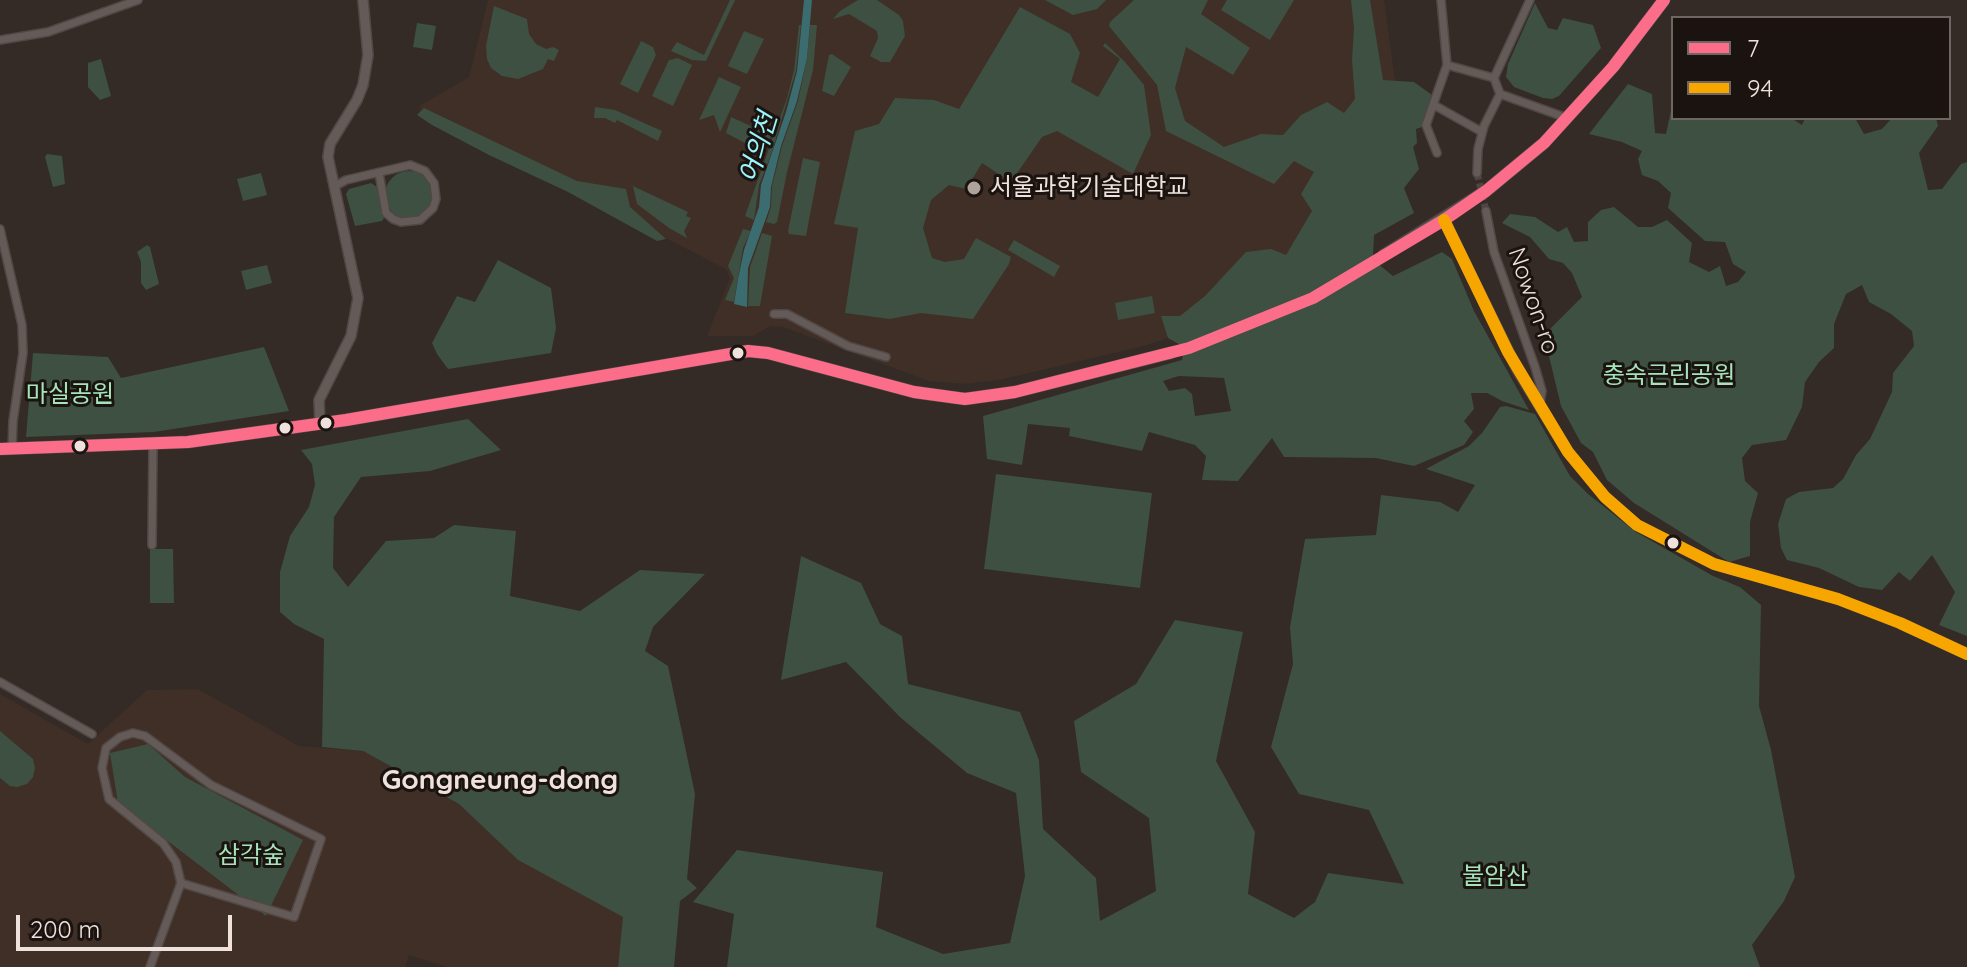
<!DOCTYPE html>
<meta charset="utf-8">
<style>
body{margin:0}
#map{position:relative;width:1967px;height:967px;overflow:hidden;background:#342a26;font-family:Quicksand,sans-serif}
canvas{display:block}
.legend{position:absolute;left:1671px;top:16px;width:280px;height:104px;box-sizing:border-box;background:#1b130f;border:2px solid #706661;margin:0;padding:10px 14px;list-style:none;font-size:24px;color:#efe2dc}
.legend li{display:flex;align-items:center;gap:16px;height:40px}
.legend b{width:40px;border:2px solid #706661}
.scale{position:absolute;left:16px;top:915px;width:216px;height:36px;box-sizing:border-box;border:4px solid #efe2dc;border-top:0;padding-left:10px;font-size:24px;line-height:28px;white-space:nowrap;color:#efe2dc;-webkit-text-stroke:6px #1b130f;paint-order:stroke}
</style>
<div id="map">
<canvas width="1967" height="967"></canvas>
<ul class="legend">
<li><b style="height:10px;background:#fb6d88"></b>7</li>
<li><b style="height:10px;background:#f7a600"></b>94</li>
</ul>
<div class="scale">200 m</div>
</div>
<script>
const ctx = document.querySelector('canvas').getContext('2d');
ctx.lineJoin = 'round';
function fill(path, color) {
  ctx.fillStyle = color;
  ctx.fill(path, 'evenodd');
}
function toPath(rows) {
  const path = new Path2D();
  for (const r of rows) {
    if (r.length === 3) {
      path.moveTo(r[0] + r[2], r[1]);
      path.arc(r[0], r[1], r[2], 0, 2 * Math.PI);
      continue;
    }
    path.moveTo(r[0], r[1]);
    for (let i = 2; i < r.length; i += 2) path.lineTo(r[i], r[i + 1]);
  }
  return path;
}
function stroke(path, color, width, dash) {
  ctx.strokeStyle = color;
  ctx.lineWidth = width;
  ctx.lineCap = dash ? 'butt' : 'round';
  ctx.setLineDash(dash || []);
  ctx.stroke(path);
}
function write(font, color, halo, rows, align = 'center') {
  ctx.font = font + ' Quicksand,"Noto Sans KR",sans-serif';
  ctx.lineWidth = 6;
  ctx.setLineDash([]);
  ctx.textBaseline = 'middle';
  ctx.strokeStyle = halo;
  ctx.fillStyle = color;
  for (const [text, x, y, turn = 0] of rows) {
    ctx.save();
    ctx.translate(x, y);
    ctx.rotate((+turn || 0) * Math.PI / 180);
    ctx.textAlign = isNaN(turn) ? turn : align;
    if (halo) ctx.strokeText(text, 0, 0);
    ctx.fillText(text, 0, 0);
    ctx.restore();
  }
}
const education = toPath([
 [488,0,1384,0,1402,130,1388,175,1206,326,1140,347,999,380,965,384,929,381,783,327,771,326,753,336,707,336,730,279,726,269,419,113,421,105,469,77],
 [198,689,299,746,363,751,459,804,518,860,624,917,618,967,446,967,409,955,405,967,0,967,0,694,88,744,147,690]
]);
const green = toPath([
 [730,0,735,0,706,61,692,60,671,51,677,42,704,55],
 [858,0,877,0,899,15,903,21,905,36,890,62,881,62,870,56,878,38,877,31,849,14,833,19,840,11],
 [1045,0,1106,0,1097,9,1073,15],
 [1134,0,1208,0,1201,14,1250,48,1233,75,1186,47,1175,88,1185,121,1224,147,1261,134,1283,135,1301,115,1327,102,1344,113,1355,99,1352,60,1354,28,1351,0,1370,0,1383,80,1414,82,1432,95,1422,127,1416,129,1417,143,1413,147,1419,169,1404,188,1414,213,1374,235,1373,256,1377,263,1393,276,1442,252,1452,259,1474,311,1529,410,1502,401,1487,393,1471,393,1474,409,1464,421,1473,432,1464,445,1414,466,1376,458,1284,457,1272,438,1238,481,1202,480,1206,456,1195,445,1149,432,1142,451,1069,436,1070,428,1028,424,1022,465,987,459,983,416,1182,360,1184,347,1168,338,1161,316,1180,316,1205,296,1246,252,1271,249,1286,255,1312,211,1301,194,1314,172,1294,161,1274,184,1166,131,1157,85,1109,26,1110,22],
 [1179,376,1224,378,1231,411,1195,416,1192,394,1185,388,1169,391,1163,381],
 [1227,0,1294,0,1270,40,1221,10],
 [1535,3,1548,28,1557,30,1563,18,1593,25,1601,48,1559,96,1552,99,1543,98,1514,87,1506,77,1508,64],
 [494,6,527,19,529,34,536,44,546,49,553,47,559,50,554,61,548,59,543,69,518,79,502,76,491,68,487,59,486,46],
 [1020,7,1070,34,1080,53,1071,82,1098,97,1120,59,1103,46,1105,43,1125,62,1144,85,1151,135,1133,174,1057,131,1042,137,1011,182,982,163,966,189,949,185,931,200,923,228,932,258,945,262,964,259,976,238,1011,257,1009,264,973,319,921,313,890,319,845,313,858,228,834,224,855,131,879,124,895,98,934,100,959,109],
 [417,23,436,26,432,50,413,47],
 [799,25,801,25,796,71,771,155,759,185,754,220,745,216,787,98,794,70],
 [810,25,817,25,813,70,787,172,777,222,774,224,766,222,771,207,772,186,782,146,798,101,807,58],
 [744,31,764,39,747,74,728,66],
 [641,41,653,47,656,55,638,93,620,84],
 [832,54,851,67,834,96,822,91,829,55],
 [678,58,692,65,673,106,652,96,669,60],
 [101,59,111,96,100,100,88,87,88,63],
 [719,77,741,87,720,132,714,115,699,120],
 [1628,84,1652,94,1655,133,1666,134,1673,101,1673,118,1791,118,1802,125,1805,118,1855,118,1864,134,1882,129,1892,118,1936,118,1938,126,1919,153,1928,190,1942,189,1961,164,1967,162,1967,636,1939,625,1955,592,1932,555,1910,581,1899,572,1882,590,1859,587,1819,568,1787,560,1781,548,1778,524,1786,499,1799,492,1833,488,1843,479,1856,455,1870,439,1892,392,1893,373,1914,346,1912,331,1891,314,1869,302,1862,285,1846,294,1834,324,1834,348,1819,362,1805,382,1802,407,1786,440,1752,445,1742,458,1745,481,1758,493,1750,522,1750,556,1729,562,1634,503,1607,480,1593,452,1581,443,1561,406,1546,344,1547,332,1582,297,1572,273,1563,263,1549,259,1530,237,1502,223,1510,214,1535,217,1558,232,1567,227,1574,242,1588,241,1588,222,1601,210,1614,207,1638,227,1652,227,1667,220,1692,243,1689,262,1709,272,1720,266,1726,286,1738,282,1746,272,1733,264,1725,242,1705,241,1668,208,1671,193,1658,181,1642,175,1638,159,1642,151,1622,142,1589,134],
 [595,107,615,110,662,131,658,141,617,120,615,123,605,118,594,118],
 [424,108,577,181,626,189,630,207,666,239,657,241,568,192,489,155,432,125,417,115],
 [731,117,771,135,764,153,726,133],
 [47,154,62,156,65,184,53,187,45,157],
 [803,158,820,162,806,236,789,234,788,231],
 [409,195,24],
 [261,173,267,195,243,201,237,179],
 [371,183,377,187,384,218,382,221,355,226,346,194,349,189],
 [633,186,688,212,686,216,691,218,684,231,687,238,669,228,637,204],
 [743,229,751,231,743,248,734,302,725,300,734,278,728,266],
 [762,233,772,236,760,306,748,306,750,267],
 [1014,240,1060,266,1054,277,1008,250],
 [147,245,150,247,159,284,146,290,141,283,141,262,137,252],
 [498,260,551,288,556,328,551,353,448,369,437,354,432,343,457,296,475,302],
 [267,265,272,283,246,290,241,271],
 [1152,296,1155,313,1118,320,1115,303],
 [264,347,289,411,154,432,26,437,33,353,108,357,121,378],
 [1506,406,1535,414,1570,476,1588,494,1636,532,1713,576,1740,587,1761,605,1759,706,1771,750,1795,877,1784,901,1752,945,1760,967,727,967,734,914,693,902,737,850,883,872,876,927,943,954,1010,943,1025,876,1016,793,967,773,901,718,846,662,781,680,801,556,861,583,880,624,902,636,908,684,1020,712,1039,760,1043,829,1096,878,1100,921,1156,891,1149,818,1081,772,1074,721,1136,684,1175,620,1243,632,1216,761,1255,832,1248,894,1294,918,1315,902,1328,873,1404,884,1369,810,1299,794,1271,747,1293,664,1290,627,1305,539,1376,535,1381,495,1440,502,1458,512,1475,485,1426,469,1469,446,1482,433,1500,407],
 [468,419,501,450,430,471,361,477,334,517,333,568,348,587,386,541,434,538,454,525,516,531,510,596,580,611,640,570,705,574,653,627,645,651,668,666,695,794,687,879,697,888,680,901,674,967,618,967,623,917,518,860,459,804,363,751,322,747,324,639,294,624,280,612,280,572,290,536,309,507,315,485,312,464,301,450],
 [996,474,1152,493,1140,588,984,569],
 [150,549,173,549,174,603,150,603],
 [0,731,33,759,35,768,33,777,27,784,17,787,10,786,0,778],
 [148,744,185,777,303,840,266,916,118,803,110,753]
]);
const water = toPath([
 [804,0,812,0,807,58,797,101,781,146,771,187,770,207,748,268,747,307,734,304,738,279,744,250,759,207,761,185,786,112,797,71]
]);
const minorTunnel = toPath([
 [1477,173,1486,211]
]);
const tertiaryTunnel = toPath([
 [1838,599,1900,623]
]);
const secondaryTunnel = toPath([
 [1170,353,1189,348,1313,298,1384,255]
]);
const minor = toPath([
 [0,40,48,32,138,0],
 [1447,65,1494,78],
 [1494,78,1530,0],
 [1500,94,1567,118],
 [1434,105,1482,132],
 [1437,153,1426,125,1447,65,1441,0],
 [1477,173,1478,149,1484,126,1500,94,1494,78],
 [335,186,346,180,410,165,425,171,434,183,436,199,433,208,420,220,401,222,393,219,386,213,379,173],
 [1486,211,1494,252,1535,367,1542,391,1540,403],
 [0,229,22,325,23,353,13,421,12,450],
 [774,314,787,314,848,346,886,357],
 [152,545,153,445],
 [0,682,92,734],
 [150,967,181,883,176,862,163,843,109,799,102,768,106,748,120,737,133,733,145,736,211,785,321,839,294,917,181,883]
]);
const tertiary = toPath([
 [1444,220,1518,371,1568,452,1605,497,1637,525,1714,564,1838,599],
 [320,423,319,400,351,336,358,298,328,157,330,144,357,100,363,85,368,55,363,0],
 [1900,623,1967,654]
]);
const secondary = toPath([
 [1384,255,1486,191,1544,143,1613,67,1664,0],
 [0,449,188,442,346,420,748,351,768,353,914,392,965,399,1015,392,1170,353]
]);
const bus1 = toPath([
 [0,449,188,442,346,420,748,351,768,353,914,392,965,399,1015,392,1189,348,1313,298,1444,220,1486,191,1544,143,1613,67,1664,0]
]);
const bus2 = toPath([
 [1444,220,1508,352,1568,452,1605,497,1637,525,1714,564,1838,599,1900,623,1967,654]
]);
const markers = [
 [974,188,8,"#aea29c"],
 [738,353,7,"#efe2dc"],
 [326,423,7,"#efe2dc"],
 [285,428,7,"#efe2dc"],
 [80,446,7,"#efe2dc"],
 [1673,543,7,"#efe2dc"]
];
const poiNames = [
 ["서울과학기술대학교",990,188]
];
const streetNames = [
 ["Nowon-ro",1533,301,71]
];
const parkNames = [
 ["충숙근린공원",1669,376],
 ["마실공원",70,395],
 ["삼각숲",251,856],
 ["불암산",1495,877]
];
const waterNames = [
 ["어의천",759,148,-73]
];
const quarterNames = [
 ["Gongneung-dong",500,781]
];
fill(education, '#3f2f27');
fill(green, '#3d5042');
fill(water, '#3b6c6f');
stroke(minorTunnel, '#504641', 7, [7, 3.5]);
stroke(tertiaryTunnel, '#504641', 9, [9, 4.5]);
stroke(secondaryTunnel, '#504641', 10, [10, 5]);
stroke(minor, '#514845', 10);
stroke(tertiary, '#514845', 12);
stroke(secondary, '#514845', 13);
stroke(minor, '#645b58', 7);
stroke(tertiary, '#645b58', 9);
stroke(secondary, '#645b58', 10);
stroke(bus1, '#fb6d88', 12);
stroke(bus2, '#f7a600', 12);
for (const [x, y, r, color] of markers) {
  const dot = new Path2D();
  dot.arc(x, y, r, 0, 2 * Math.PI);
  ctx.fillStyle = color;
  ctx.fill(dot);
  stroke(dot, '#1b130f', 3);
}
write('24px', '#efe2dc', '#1b130f', poiNames, 'left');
write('24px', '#efe2dc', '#1b130f', streetNames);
write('24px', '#a5e4ba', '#1b130f', parkNames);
write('italic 26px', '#9af4fb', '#1b130f', waterNames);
write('bold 28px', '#efe2dc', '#1b130f', quarterNames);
</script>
